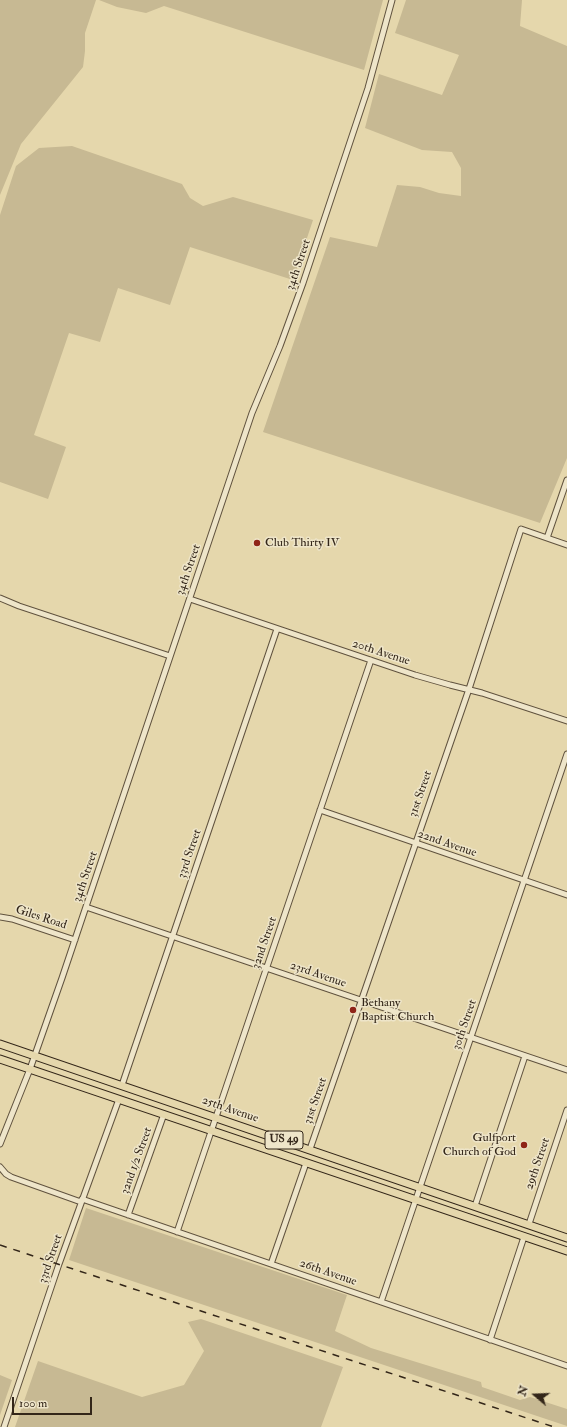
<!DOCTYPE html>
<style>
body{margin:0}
#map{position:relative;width:567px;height:1427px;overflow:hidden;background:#e5d7ac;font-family:"IM FELL Double Pica",serif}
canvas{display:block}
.north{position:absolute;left:515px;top:1375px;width:40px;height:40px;-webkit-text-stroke:3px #eee5c9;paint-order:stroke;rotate:289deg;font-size:11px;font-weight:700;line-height:16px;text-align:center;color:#332619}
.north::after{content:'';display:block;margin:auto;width:14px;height:18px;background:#332619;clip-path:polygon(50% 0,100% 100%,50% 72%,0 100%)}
.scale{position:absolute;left:12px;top:1397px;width:80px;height:18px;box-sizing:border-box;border:2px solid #332619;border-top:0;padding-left:5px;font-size:12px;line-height:14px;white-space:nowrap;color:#332619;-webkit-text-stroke:3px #eee5c9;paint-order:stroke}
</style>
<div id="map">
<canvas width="567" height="1427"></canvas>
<div class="north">N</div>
<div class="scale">100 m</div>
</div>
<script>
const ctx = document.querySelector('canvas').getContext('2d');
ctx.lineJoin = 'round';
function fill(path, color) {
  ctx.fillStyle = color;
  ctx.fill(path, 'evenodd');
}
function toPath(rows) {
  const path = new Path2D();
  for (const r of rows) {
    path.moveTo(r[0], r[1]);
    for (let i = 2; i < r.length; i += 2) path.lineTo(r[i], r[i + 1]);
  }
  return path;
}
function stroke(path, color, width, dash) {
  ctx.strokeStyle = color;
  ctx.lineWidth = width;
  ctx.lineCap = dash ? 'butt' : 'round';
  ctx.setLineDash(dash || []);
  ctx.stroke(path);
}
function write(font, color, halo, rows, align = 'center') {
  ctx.font = font + ' "IM FELL Double Pica",serif';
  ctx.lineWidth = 3;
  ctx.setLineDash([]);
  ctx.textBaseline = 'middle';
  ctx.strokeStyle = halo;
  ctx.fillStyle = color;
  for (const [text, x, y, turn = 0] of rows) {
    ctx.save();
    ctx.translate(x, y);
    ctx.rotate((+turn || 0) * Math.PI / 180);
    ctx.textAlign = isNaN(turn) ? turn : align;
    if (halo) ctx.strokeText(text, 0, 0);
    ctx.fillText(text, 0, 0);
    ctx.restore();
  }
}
const green = toPath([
 [0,0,96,0,85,33,85,51,83,67,21,144,0,195],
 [99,0,383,0,364,70,164,6,146,13,117,7],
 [406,0,522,0,520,26,567,46,567,458,540,523,263,432,330,237,377,247,397,185,420,187,439,193,461,196,461,168,452,152,422,150,365,128,379,74,442,95,459,55,395,33],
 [72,146,182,184,190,198,203,206,233,197,313,220,293,280,190,247,170,305,118,288,100,342,69,333,34,435,66,447,48,499,0,482,0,215,16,166,39,148],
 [86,1208,347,1295,335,1331,371,1348,481,1382,482,1387,520,1400,530,1397,567,1409,567,1426,69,1260],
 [201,1319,343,1367,321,1427,15,1427,38,1361,142,1397,184,1385,204,1351,188,1322],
 [0,1375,12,1380,0,1415]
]);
const minor = toPath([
 [547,538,567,480],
 [0,598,19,606,170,656],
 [190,599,415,675,450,685,482,693,567,721],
 [320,810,567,895],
 [86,907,567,1070],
 [0,917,12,919,75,940],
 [122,1085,277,629],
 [0,1144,30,1069,62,978,252,413,280,346,303,283,368,88,392,0],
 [310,1149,469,689,521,529,567,545],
 [0,1167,6,1174,11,1177,81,1202],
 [82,1199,567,1366],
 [475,1206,525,1056],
 [128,1215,164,1114],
 [529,1224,567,1110],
 [177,1232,371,660],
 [271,1264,306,1163],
 [381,1302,567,754],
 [490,1340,524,1237],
 [4,1427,59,1264,119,1099]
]);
const major = toPath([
 [0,1044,567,1238],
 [0,1059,567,1251]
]);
const rail = toPath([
 [0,1245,554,1427]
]);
const markers = [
 [257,543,4,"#8f2418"],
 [353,1010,4,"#8f2418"],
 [524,1145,4,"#8f2418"]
];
const shields = [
 [284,1140,38]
];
const shieldNames = [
 ["US 49",284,1140]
];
const streetNames = [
 ["34th Street",299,265,-71],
 ["34th Street",189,570,-71],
 ["20th Avenue",381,653,18],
 ["31st Street",421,794,-71],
 ["22nd Avenue",447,844,19],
 ["33rd Street",190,854,-71],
 ["34th Street",86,877,-71],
 ["Giles Road",41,918,18],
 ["32nd Street",265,943,-71],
 ["23rd Avenue",318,975,19],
 ["30th Street",465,1025,-71],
 ["31st Street",316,1101,-71],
 ["25th Avenue",230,1110,19],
 ["32nd 1/2 Street",137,1161,-70],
 ["29th Street",538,1164,-71],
 ["33rd Street",51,1259,-71],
 ["26th Avenue",328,1273,19]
];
const poiNames = [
 ["Club Thirty IV",265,543],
 ["Bethany",361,1003],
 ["Baptist Church",361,1017],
 ["Gulfport",516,1138,"right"],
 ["Church of God",516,1152,"right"]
];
fill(green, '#c7b993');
stroke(minor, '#60523e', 7);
stroke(major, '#332619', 9);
stroke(minor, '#eee5c9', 5);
stroke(major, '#e5d7ac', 7);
stroke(rail, '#332619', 1.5, [7, 7]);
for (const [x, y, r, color] of markers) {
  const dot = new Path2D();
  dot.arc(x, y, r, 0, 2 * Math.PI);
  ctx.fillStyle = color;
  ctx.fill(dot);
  stroke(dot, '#eee5c9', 1.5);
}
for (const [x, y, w] of shields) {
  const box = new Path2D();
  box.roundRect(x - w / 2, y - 9, w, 18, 3);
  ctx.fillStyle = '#eee5c9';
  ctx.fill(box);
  stroke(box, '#332619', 1);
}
write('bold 11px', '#332619', null, shieldNames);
write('12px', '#332619', '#eee5c9', streetNames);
write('12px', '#332619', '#eee5c9', poiNames, 'left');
</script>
